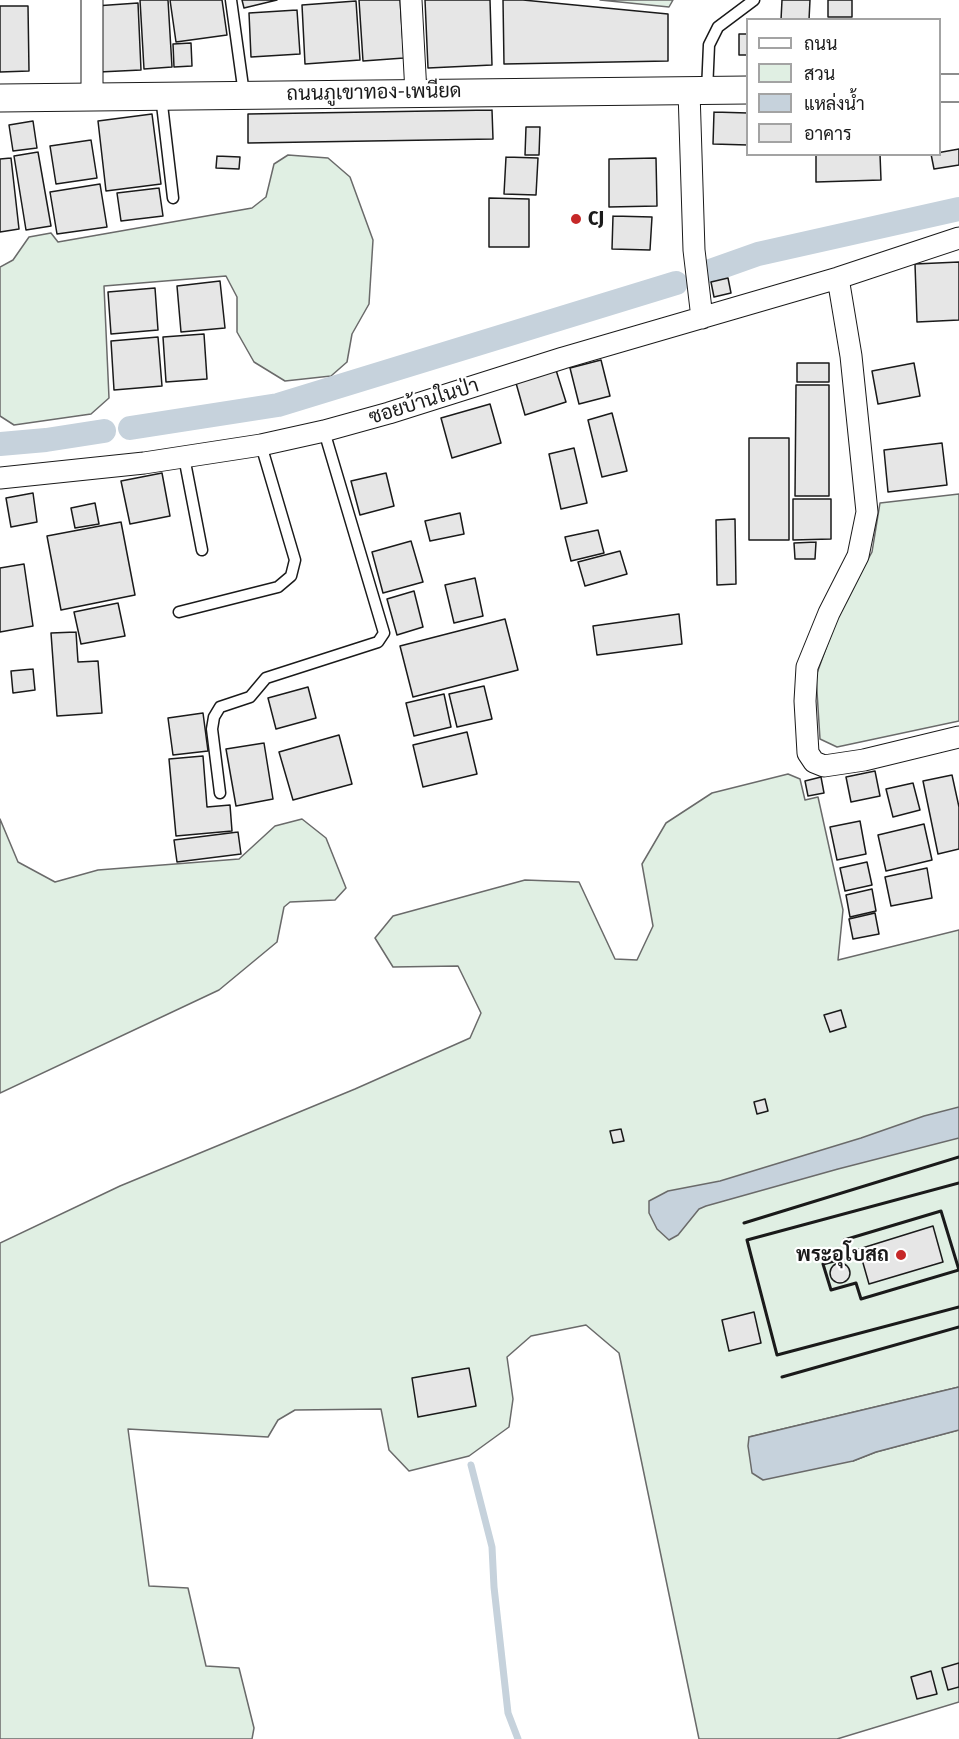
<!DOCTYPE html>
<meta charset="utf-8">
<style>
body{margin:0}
#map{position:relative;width:959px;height:1739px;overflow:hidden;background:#fff;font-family:"Fira Sans Condensed",Sarabun,sans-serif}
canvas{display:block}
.legend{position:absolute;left:746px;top:18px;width:195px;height:138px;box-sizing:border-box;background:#fff;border:2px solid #a3a3a3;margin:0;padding:8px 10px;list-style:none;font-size:18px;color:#1a1a1a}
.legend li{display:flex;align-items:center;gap:12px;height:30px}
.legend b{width:30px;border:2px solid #a3a3a3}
</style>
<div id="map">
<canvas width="959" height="1739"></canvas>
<ul class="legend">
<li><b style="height:8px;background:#fff"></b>ถนน</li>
<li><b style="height:16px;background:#e0efe3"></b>สวน</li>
<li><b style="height:16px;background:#c6d2dc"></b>แหล่งน้ำ</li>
<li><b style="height:16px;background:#e6e6e6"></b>อาคาร</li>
</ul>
</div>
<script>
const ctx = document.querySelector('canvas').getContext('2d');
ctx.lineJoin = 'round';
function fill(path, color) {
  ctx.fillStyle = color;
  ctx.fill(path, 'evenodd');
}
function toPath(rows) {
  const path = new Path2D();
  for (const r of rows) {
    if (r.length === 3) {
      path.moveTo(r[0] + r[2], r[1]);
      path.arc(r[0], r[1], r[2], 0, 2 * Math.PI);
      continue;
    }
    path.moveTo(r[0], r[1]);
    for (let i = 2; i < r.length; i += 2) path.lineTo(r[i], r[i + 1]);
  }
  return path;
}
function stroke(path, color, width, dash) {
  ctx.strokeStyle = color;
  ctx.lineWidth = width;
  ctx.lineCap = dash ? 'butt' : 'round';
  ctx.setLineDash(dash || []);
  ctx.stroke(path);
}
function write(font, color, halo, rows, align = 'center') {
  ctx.font = font + ' "Fira Sans Condensed",Sarabun,sans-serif';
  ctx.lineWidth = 4.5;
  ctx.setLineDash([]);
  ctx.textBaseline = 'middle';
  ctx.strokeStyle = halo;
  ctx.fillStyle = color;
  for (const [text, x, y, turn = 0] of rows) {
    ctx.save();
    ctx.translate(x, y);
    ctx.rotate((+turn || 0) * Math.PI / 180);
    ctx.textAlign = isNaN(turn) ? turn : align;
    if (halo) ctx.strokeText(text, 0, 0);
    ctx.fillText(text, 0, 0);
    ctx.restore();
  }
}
const green = toPath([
 [600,0,673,0,669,7,600,0],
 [288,155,328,158,350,177,373,240,369,304,352,334,347,362,331,376,285,381,254,362,237,332,237,297,226,276,104,286,109,398,91,414,14,425,0,416,0,267,13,260,29,237,51,233,58,242,252,208,266,197,274,164,288,155],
 [959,494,959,721,837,747,820,739,816,676,839,612,872,552,880,503,959,494],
 [788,774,800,779,805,800,818,797,843,910,838,960,959,930,959,1387,749,1437,853,1461,876,1452,959,1430,959,1702,837,1739,699,1739,619,1353,586,1325,531,1336,507,1357,513,1399,509,1427,469,1456,409,1471,389,1450,381,1409,295,1410,278,1420,268,1437,128,1429,149,1586,188,1588,206,1666,239,1668,254,1728,252,1739,0,1739,0,1243,120,1186,355,1089,470,1038,481,1013,458,966,393,967,375,938,393,916,525,880,579,882,615,959,637,960,653,926,642,864,666,823,712,793,788,774],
 [0,819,18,862,55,882,98,870,239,859,275,826,302,819,326,838,346,888,335,900,290,902,284,907,277,942,219,990,0,1093,0,819]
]);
const water = toPath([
 [959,1107,959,1138,838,1169,706,1206,699,1209,678,1235,669,1240,657,1229,649,1213,649,1201,668,1191,720,1181,861,1138,924,1116,959,1107],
 [959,1387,959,1430,876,1452,853,1461,763,1480,752,1473,748,1446,749,1437,959,1387]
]);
const stream = toPath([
 [471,1465,492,1547,494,1587,508,1713,518,1739]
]);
const canal = toPath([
 [710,271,758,254,959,209],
 [130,428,278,405,676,283],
 [0,444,46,440,104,431]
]);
const building = toPath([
 [140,0,168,0,172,67,144,69,140,0],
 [170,0,222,0,227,35,176,42,170,0],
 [242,0,277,0,244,8,242,0],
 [359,0,400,0,404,58,363,61,359,0],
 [425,0,490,0,492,65,428,68,425,0],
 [503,0,523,0,668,14,668,61,504,64,503,0],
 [782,0,810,0,809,20,781,20,782,0],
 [828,0,852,0,852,17,828,17,828,0],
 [356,1,360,60,305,64,302,5,356,1],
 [138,3,141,70,99,72,95,6,138,3],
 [0,6,28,6,29,71,0,72,0,6],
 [297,10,300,54,251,57,249,13,297,10],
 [739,34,748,34,748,55,739,55,739,34],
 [191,43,192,66,174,67,173,44,191,43],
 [492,110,493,139,248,143,248,114,492,110],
 [714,112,748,113,748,145,713,144,714,112],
 [152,114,161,184,106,191,98,121,152,114],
 [33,121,37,148,13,151,9,125,33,121],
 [526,127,540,127,539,155,525,155,526,127],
 [91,140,97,178,56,184,50,146,91,140],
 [959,149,959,165,934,169,931,154,959,149],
 [38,152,51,226,26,230,14,156,38,152],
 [816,154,880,154,881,180,816,182,816,154],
 [217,156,240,157,239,169,216,168,217,156],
 [506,157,538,158,536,195,504,194,506,157],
 [11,158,19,229,0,232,0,159,11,158],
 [656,158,657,206,609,207,609,159,656,158],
 [100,184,107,227,57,234,50,192,100,184],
 [159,188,163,216,121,221,117,193,159,188],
 [489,198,529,199,529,247,489,247,489,198],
 [613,216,652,217,650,250,612,249,613,216],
 [959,262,959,320,917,322,915,264,959,262],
 [728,278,731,293,714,297,711,282,728,278],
 [220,281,225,328,181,332,177,286,220,281],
 [155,288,158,330,111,334,108,292,155,288],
 [204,334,207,379,166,382,163,337,204,334],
 [158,337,162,386,114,390,111,341,158,337],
 [601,360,610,396,579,404,570,368,601,360],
 [797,363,829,363,829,382,797,382,797,363],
 [914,363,920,396,878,404,872,371,914,363],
 [556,370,566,402,525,415,516,383,556,370],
 [796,385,829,385,829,496,795,496,796,385],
 [490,404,501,443,452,458,441,418,490,404],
 [612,413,627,471,602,477,588,420,612,413],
 [749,438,789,438,789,540,749,540,749,438],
 [942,443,947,485,888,492,884,450,942,443],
 [574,448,587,503,561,509,549,454,574,448],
 [162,473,170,516,130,524,121,481,162,473],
 [386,473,394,506,360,515,351,481,386,473],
 [33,493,37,522,11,527,6,498,33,493],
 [793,499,831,499,831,539,793,540,793,499],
 [95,503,99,524,75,528,71,508,95,503],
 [460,513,464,534,430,541,425,521,460,513],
 [735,519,736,584,717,585,716,520,735,519],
 [121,522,135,595,61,610,47,536,121,522],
 [598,530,604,553,571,561,565,537,598,530],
 [411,541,423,582,383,593,372,552,411,541],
 [816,542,815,559,795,559,794,543,816,542],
 [620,551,627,574,585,586,578,562,620,551],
 [24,564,33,626,0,632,0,568,24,564],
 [475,578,483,616,454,623,445,585,475,578],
 [414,591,423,627,397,635,387,599,414,591],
 [118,603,125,636,81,644,74,612,118,603],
 [679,614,682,644,597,655,593,626,679,614],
 [505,619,518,670,413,697,400,646,505,619],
 [76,632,78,662,98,661,102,713,57,716,51,633,76,632],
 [33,669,35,690,13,693,11,671,33,669],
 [484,686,492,719,457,727,449,694,484,686],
 [308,687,316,718,276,729,268,698,308,687],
 [444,694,451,727,414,736,406,703,444,694],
 [203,713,208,751,173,755,168,718,203,713],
 [467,732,477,774,423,787,413,745,467,732],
 [339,735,352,784,293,800,279,752,339,735],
 [264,743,273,799,236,806,226,749,264,743],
 [203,756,207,807,230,805,232,831,176,836,169,759,203,756],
 [875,771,880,796,851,802,846,777,875,771],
 [952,775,959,807,959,849,938,854,923,781,952,775],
 [821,777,824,793,808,796,805,781,821,777],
 [913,783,920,810,893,817,886,789,913,783],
 [860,821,866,854,837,860,830,827,860,821],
 [924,824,932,860,886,871,878,835,924,824],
 [238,832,241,854,177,862,174,840,238,832],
 [867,862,872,885,845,891,840,868,867,862],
 [927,868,932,898,891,906,885,877,927,868],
 [872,889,876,911,850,917,846,895,872,889],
 [875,913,879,934,853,939,849,919,875,913],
 [841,1010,846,1027,830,1032,824,1015,841,1010],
 [765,1099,768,1111,757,1114,754,1102,765,1099],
 [621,1129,624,1141,613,1143,610,1131,621,1129],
 [933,1226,943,1262,869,1284,859,1249,933,1226],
 [840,1273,10],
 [754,1312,761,1343,729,1351,722,1320,754,1312],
 [469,1368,476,1406,418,1417,412,1378,469,1368],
 [959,1663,959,1687,948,1690,942,1668,959,1663],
 [931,1671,937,1694,917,1699,911,1677,931,1671]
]);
const service = toPath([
 [231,0,244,94],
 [707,91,709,45,718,27,754,0],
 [161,96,173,198],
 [184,457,202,550],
 [179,612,278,587,291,576,295,560,261,445],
 [220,793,212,729,214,717,220,707,250,697,266,678,378,642,384,633,324,431]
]);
const minor = toPath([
 [92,0,92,97],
 [411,0,416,93],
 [689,91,694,250,702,318],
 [838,278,851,356,867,512,858,556,829,613,807,667,805,701,808,753,814,762,824,766,864,760,959,737],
 [0,478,144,463,261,445,324,431,389,413,563,358,838,278,959,238]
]);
const tertiary = toPath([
 [940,88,959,88],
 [0,98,748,90]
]);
const wall = toPath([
 [959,1183,747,1240,777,1355,959,1307],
 [941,1211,959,1270,861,1299,856,1283,831,1290,823,1264,849,1257,844,1240,941,1211],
 [744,1223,959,1157],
 [782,1377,959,1327]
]);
const markers = [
 [576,219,6,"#c62828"],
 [901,1255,6,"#c62828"]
];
const streetNames = [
 ["ถนนภูเขาทอง-เพนียด",374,93,-1],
 ["ซอยบ้านในป่า",424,402,-17]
];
const poiNames = [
 ["CJ",588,219],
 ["พระอุโบสถ",889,1255,"right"]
];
fill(green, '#e0efe3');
stroke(green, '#6a6a6a', 1.5);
fill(water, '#c6d2dc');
stroke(water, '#6a6a6a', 1.5);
stroke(stream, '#c6d2dc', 7);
stroke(canal, '#c6d2dc', 24);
fill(building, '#e6e6e6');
stroke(building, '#1a1a1a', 1.5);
stroke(service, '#1a1a1a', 13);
stroke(minor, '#1a1a1a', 23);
stroke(tertiary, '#1a1a1a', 29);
stroke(service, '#fff', 10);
stroke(minor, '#fff', 21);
stroke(tertiary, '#fff', 27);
stroke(wall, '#1a1a1a', 3);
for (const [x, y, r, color] of markers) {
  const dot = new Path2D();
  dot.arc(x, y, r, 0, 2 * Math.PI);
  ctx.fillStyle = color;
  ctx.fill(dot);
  stroke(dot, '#fff', 2);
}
write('20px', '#1a1a1a', '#fff', streetNames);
write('bold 20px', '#1a1a1a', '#fff', poiNames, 'left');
</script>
